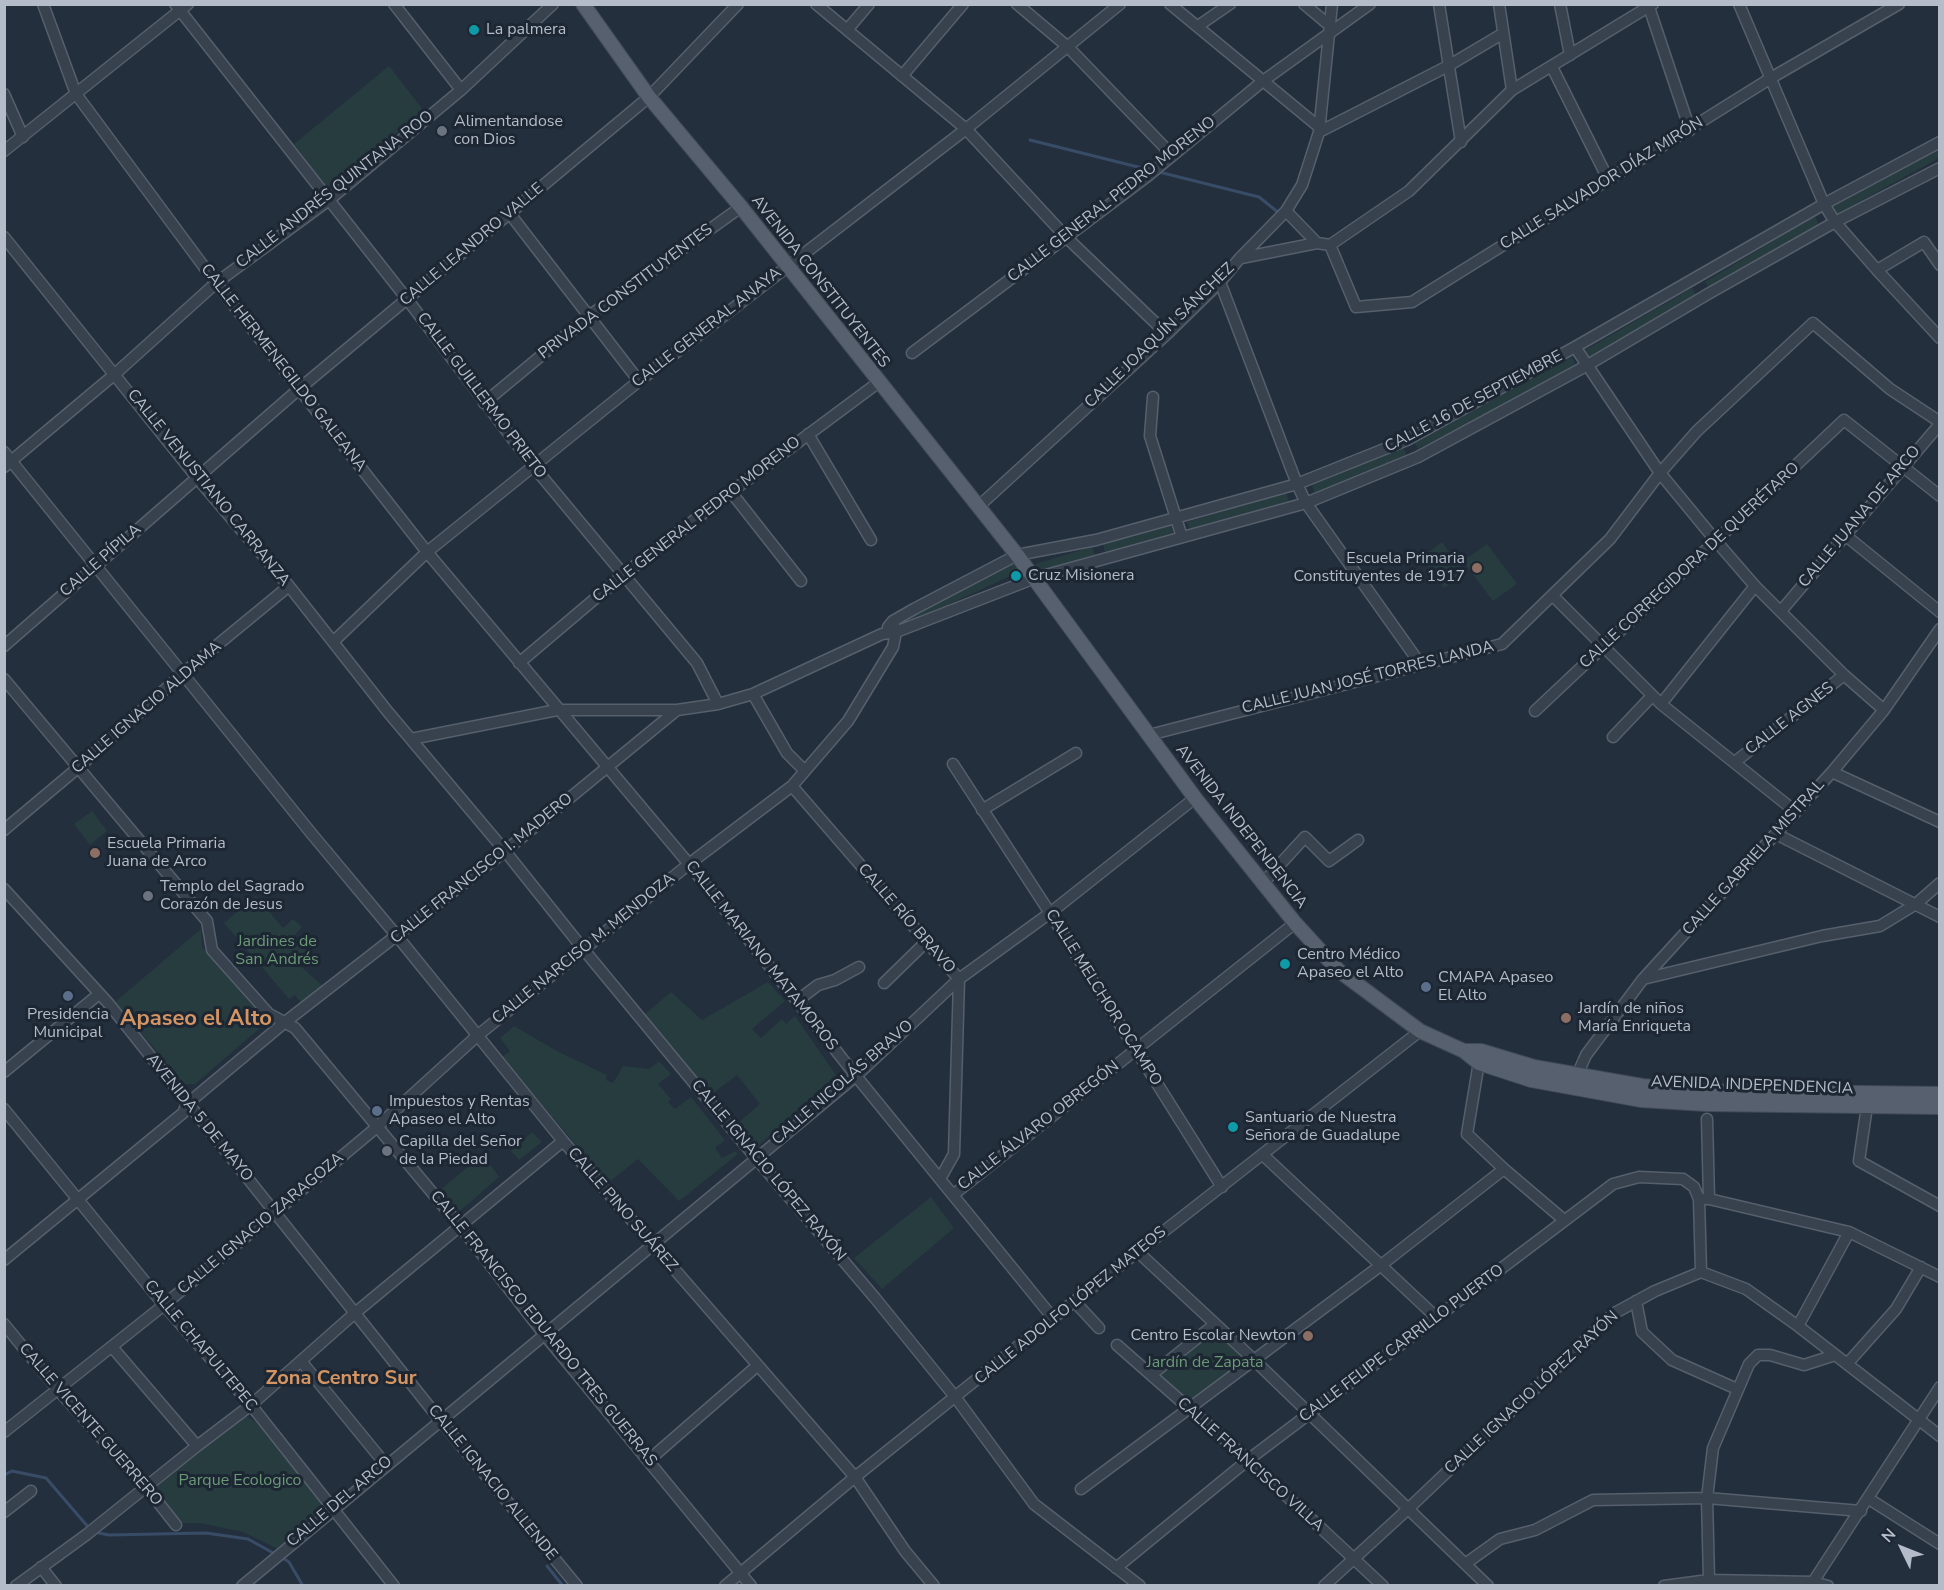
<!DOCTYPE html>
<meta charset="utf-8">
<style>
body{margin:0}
#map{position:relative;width:1944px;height:1590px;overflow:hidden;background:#242f3e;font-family:"Nunito Sans",sans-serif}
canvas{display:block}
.frame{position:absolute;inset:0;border:6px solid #b4bcc9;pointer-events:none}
.north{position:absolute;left:1872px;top:1518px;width:60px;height:60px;-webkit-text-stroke:4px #1d2633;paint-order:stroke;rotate:313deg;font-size:16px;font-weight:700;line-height:24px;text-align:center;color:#b4bcc9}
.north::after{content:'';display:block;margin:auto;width:21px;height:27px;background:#b4bcc9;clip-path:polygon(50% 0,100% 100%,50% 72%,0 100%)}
</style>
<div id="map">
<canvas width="1944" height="1590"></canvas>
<div class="frame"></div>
<div class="north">N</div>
</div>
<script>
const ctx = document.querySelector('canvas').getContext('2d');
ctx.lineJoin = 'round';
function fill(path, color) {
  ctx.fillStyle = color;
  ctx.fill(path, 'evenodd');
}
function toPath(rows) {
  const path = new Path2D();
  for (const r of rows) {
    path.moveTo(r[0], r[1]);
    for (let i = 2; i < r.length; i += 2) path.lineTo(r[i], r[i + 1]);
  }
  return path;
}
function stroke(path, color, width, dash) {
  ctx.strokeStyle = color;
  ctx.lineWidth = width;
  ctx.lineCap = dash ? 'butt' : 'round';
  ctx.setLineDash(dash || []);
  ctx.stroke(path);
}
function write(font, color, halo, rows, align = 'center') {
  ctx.font = font + ' "Nunito Sans",sans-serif';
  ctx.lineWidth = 6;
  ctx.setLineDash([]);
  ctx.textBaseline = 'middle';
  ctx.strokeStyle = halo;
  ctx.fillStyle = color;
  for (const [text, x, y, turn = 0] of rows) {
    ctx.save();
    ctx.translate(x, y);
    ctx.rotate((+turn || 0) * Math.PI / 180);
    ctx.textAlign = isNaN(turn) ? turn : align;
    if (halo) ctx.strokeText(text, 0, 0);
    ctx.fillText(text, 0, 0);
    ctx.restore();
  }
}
const green = toPath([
 [389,66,424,111,328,189,294,144],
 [1939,149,1939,158,1837,214,1834,206],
 [1815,216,1819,225,1709,288,1705,282],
 [1692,288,1696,295,1587,359,1582,352],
 [1572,357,1576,366,1418,449,1415,443],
 [1403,447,1407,456,1315,495,1312,485],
 [1286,493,1289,501,1189,529,1187,522],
 [1171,525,1173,533,1105,552,1103,544],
 [1442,542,1464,573,1444,588,1422,557],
 [1487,544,1517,584,1493,601,1463,561],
 [1092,547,1095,555,1038,572,1035,564],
 [1016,562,1021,571,915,620,908,619,916,612],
 [92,811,107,831,90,845,74,824],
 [256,896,283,928,293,919,302,927,294,936,309,950,297,963,325,988,304,1007,295,995,289,999,224,923],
 [201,929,202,947,262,1017,260,1028,195,1084,184,1084,115,1002],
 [768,982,785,1001,752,1029,761,1038,782,1019,786,1024,795,1016,836,1075,755,1149,737,1124,760,1104,737,1075,712,1094,644,1015,671,992,702,1020],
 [514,1026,557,1051,607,1075,606,1080,613,1083,623,1066,649,1069,659,1061,671,1074,658,1084,671,1099,668,1102,675,1109,691,1097,725,1140,715,1148,722,1158,735,1151,738,1154,679,1201,638,1159,608,1183,502,1057,510,1051,500,1038],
 [532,1132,542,1142,519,1160,511,1151],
 [483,1154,499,1177,460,1211,439,1191],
 [931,1197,954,1228,882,1289,854,1258],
 [1213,1328,1247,1356,1189,1404,1156,1374],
 [241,1417,247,1417,256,1422,328,1509,278,1549,243,1532,200,1523,182,1523,157,1494,156,1487,236,1419]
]);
const stream = toPath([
 [1030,140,1150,170],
 [1159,172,1259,197,1279,213],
 [4,1475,12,1471,46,1478,89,1528],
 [94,1532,109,1535,206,1533,248,1539,275,1554],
 [281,1557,289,1562,303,1586],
 [547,1566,563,1586]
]);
const minor = toPath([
 [43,4,76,94,216,283,427,552,689,864,856,1076,1053,1318],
 [175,4,407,299,534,467,697,663,718,704],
 [394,4,461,90],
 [816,4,966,129,1066,237,1167,334],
 [1017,4,1068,47,1172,155],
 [1170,4,1319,127],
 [1304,4,1329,25],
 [1439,4,1461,142],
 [1499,4,1512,90],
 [1560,4,1570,55],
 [1739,4,1824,204,1835,222,1877,270,1940,338],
 [1649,7,1690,130],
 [1198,26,1230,4],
 [847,30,869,4],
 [1552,67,1608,179],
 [902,76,963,4],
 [4,94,23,137],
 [1319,132,1448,66,1502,34],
 [4,151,188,4],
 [1286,211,1317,243],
 [510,214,639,381],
 [4,237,198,479,289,586,388,712,505,851,584,950,756,1158,875,1298,956,1398,1034,1504,1140,1586],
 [1330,245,1356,307,1412,302,1771,78,1899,4],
 [1241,258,1317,243,1330,245,1409,191,1512,90,1653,4],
 [1877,270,1924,242,1940,265],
 [1220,282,1297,484,1306,503,1421,665],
 [1575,347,1660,473,1716,541,1755,586,1844,675,1884,710],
 [912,353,1149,175,1263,81,1370,4],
 [1153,397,1150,436,1182,537],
 [484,403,589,316,741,207],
 [808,434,871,540],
 [4,452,311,833,397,936,563,1141,855,1477,905,1551,934,1586],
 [4,467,115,374,216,283,329,200,461,90,553,4],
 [731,492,801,581],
 [979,506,1167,334,1220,282,1240,258,1286,211,1302,185,1319,132,1332,4],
 [1845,535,1940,612],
 [1553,596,1661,704,1796,812],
 [1781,611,1940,424],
 [888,627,893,621,914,609,1017,555,1096,540,1297,484,1407,440,1575,347,1824,204,1940,142],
 [333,642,427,552,639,381,966,129,1120,4],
 [4,646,299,389,649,97,738,4],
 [519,663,623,575,731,492,879,382],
 [4,679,207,921,212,950,269,1014,295,1028,460,1226,544,1334,751,1586],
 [753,694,787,753,805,771],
 [1661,704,1755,586],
 [1535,711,1844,420,1940,496],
 [1149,735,1502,644,1610,539,1660,473,1697,431,1813,323,1890,389,1940,422],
 [1613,737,1652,696],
 [411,739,557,710,677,710,718,704,753,694,882,634,896,632,1035,578,1306,503,1418,457,1586,366,1708,294,1835,222,1940,168],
 [1735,762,1844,675],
 [953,764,1050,913,1222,1187],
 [1832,772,1940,822],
 [792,786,959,979,954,1154,940,1179],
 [982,810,1076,753],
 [4,830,79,767,182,674,289,586],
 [1776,834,1940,917],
 [1262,884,1305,837,1329,861,1358,840],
 [4,889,109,1004,440,1420,577,1586],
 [1643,979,1822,936,1880,926,1916,904,1940,883],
 [884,983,926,942],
 [797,1001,818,985,835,980,859,967],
 [1480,1056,1467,1134,1504,1169,1564,1220],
 [4,1072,99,994],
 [1575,1080,1586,1055,1643,979,1832,772,1884,710,1940,629],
 [1867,1106,1859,1161,1940,1206],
 [4,1109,164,1305,251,1405,394,1586],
 [1707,1119,1709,1199],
 [1263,1155,1437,1318],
 [953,1195,1295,923],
 [1699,1199,1709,1199,1849,1232,1940,1277],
 [1138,1252,1253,1359,1488,1586],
 [4,1260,183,1113,187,1104,284,1023,505,851,677,710],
 [1701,1272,1746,1289,1798,1326,1940,1436],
 [1074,1301,1099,1328],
 [1636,1301,1642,1332,1672,1360,1737,1389],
 [4,1324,58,1390,146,1487,176,1525],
 [1798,1326,1849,1232],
 [1117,1345,1248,1460,1383,1586],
 [112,1347,197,1446],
 [301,1361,386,1465],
 [1847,1364,1896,1309,1921,1267],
 [1151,1375,1215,1324],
 [4,1432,164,1305,377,1127,477,1036,689,864,792,786,848,721,893,647,896,632,893,621],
 [649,1460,757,1366],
 [1081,1489,1380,1266,1504,1169],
 [1869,1499,1940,1544],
 [4,1512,31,1491],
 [1465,1564,1500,1539,1535,1530,1593,1500,1707,1498,1861,1511],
 [41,1567,56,1586],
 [1116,1568,1248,1460,1613,1184,1639,1177,1683,1179,1694,1187,1699,1199,1701,1272],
 [1709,1580,1707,1498,1713,1448,1749,1364,1758,1355,1770,1355,1804,1365,1835,1355],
 [1813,1582,1940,1387],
 [16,1586,86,1535,197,1446,251,1405,355,1313,563,1141],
 [242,1586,856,1076,959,979,1050,913,1195,798],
 [725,1586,855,1477,1053,1318,1420,1031],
 [1324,1586,1408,1509,1613,1314,1655,1291,1701,1272],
 [1664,1586,1709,1580,1813,1582,1828,1586]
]);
const major = toPath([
 [583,4,649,97,741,207,1017,555,1195,798,1295,923,1338,970,1420,1031,1464,1051,1479,1063,1531,1080,1641,1100,1706,1104,1940,1107],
 [1464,1051,1481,1051,1534,1067,1642,1086,1707,1091,1940,1094]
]);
const markers = [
 [474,30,6,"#0f9aa8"],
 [442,131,6,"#6b7280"],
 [1477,568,6,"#8d6e63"],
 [1016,576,6,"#0f9aa8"],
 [95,853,6,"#8d6e63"],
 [148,896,6,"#6b7280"],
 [1285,964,6,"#0f9aa8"],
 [1426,987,6,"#5c6f8a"],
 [68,996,6,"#5c6f8a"],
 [1566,1018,6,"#8d6e63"],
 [377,1111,6,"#5c6f8a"],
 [1233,1127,6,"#0f9aa8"],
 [387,1151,6,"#6b7280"],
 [1308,1336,6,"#8d6e63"]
];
const poiNames = [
 ["La palmera",486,30],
 ["Alimentandose",454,122],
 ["con Dios",454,140],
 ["Escuela Primaria",1465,559,"right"],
 ["Constituyentes de 1917",1465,577,"right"],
 ["Cruz Misionera",1028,576],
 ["Escuela Primaria",107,844],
 ["Juana de Arco",107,862],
 ["Templo del Sagrado",160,887],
 ["Corazón de Jesus",160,905],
 ["Centro Médico",1297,955],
 ["Apaseo el Alto",1297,973],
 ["CMAPA Apaseo",1438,978],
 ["El Alto",1438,996],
 ["Jardín de niños",1578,1009],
 ["María Enriqueta",1578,1027],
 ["Presidencia",68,1015,"center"],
 ["Municipal",68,1033,"center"],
 ["Impuestos y Rentas",389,1102],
 ["Apaseo el Alto",389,1120],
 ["Santuario de Nuestra",1245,1118],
 ["Señora de Guadalupe",1245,1136],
 ["Capilla del Señor",399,1142],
 ["de la Piedad",399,1160],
 ["Centro Escolar Newton",1296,1336,"right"]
];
const streetNames = [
 ["CALLE SALVADOR DÍAZ MIRÓN",1602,184,-32],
 ["CALLE ANDRÉS QUINTANA ROO",335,190,-38],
 ["CALLE GENERAL PEDRO MORENO",1112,200,-38],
 ["CALLE LEANDRO VALLE",472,245,-40],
 ["AVENIDA CONSTITUYENTES",820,282,52],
 ["PRIVADA CONSTITUYENTES",626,292,-37],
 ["CALLE GENERAL ANAYA",707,328,-38],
 ["CALLE JOAQUÍN SÁNCHEZ",1160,336,-44],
 ["CALLE HERMENEGILDO GALEANA",283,368,52],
 ["CALLE GUILLERMO PRIETO",481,396,53],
 ["CALLE 16 DE SEPTIEMBRE",1474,402,-28],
 ["CALLE VENUSTIANO CARRANZA",208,488,51],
 ["CALLE JUANA DE ARCO",1860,517,-50],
 ["CALLE GENERAL PEDRO MORENO",697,520,-38],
 ["CALLE PÍPILA",101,561,-41],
 ["CALLE CORREGIDORA DE QUERÉTARO",1690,566,-43],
 ["CALLE JUAN JOSÉ TORRES LANDA",1368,678,-14],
 ["CALLE IGNACIO ALDAMA",147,708,-41],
 ["CALLE AGNES",1790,719,-38],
 ["AVENIDA INDEPENDENCIA",1241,827,52],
 ["CALLE GABRIELA MISTRAL",1754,858,-48],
 ["CALLE FRANCISCO I. MADERO",482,869,-39],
 ["CALLE RÍO BRAVO",906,919,49],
 ["CALLE NARCISO M. MENDOZA",584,949,-39],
 ["CALLE MARIANO MATAMOROS",761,956,52],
 ["CALLE MELCHOR OCAMPO",1103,998,58],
 ["CALLE NICOLÁS BRAVO",843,1083,-41],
 ["AVENIDA INDEPENDENCIA",1752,1086,2],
 ["AVENIDA 5 DE MAYO",199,1118,51],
 ["CALLE ÁLVARO OBREGÓN",1039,1126,-38],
 ["CALLE IGNACIO LÓPEZ RAYÓN",768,1171,50],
 ["CALLE PINO SUÁREZ",622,1210,49],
 ["CALLE IGNACIO ZARAGOZA",261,1224,-40],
 ["CALLE ADOLFO LÓPEZ MATEOS",1071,1306,-39],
 ["CALLE FRANCISCO EDUARDO TRES GUERRAS",543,1329,51],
 ["CALLE FELIPE CARRILLO PUERTO",1402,1344,-37],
 ["CALLE CHAPULTEPEC",200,1346,50],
 ["CALLE IGNACIO LÓPEZ RAYÓN",1532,1393,-43],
 ["CALLE VICENTE GUERRERO",90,1425,49],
 ["CALLE FRANCISCO VILLA",1250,1465,42],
 ["CALLE IGNACIO ALLENDE",492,1483,51],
 ["CALLE DEL ARCO",340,1502,-40]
];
const parkNames = [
 ["Jardines de",277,942],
 ["San Andrés",277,960],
 ["Jardín de Zapata",1205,1363],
 ["Parque Ecologico",240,1481]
];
const quarterNames = [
 ["Zona Centro Sur",341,1379]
];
const districtNames = [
 ["Apaseo el Alto",196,1020]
];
fill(green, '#263c3f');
stroke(stream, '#394c67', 3);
stroke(minor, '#565f6c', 13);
stroke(major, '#414a57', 16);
stroke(minor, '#38414e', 10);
stroke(major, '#56606e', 14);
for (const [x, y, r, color] of markers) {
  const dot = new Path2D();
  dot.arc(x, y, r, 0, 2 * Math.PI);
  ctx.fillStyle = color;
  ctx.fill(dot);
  stroke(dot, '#1d2633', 2);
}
write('16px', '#b4bcc9', '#1d2633', poiNames, 'left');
write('16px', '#b4bcc9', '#1d2633', streetNames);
write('16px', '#6b9a76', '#1d2633', parkNames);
write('bold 20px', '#d59563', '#1d2633', quarterNames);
write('bold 22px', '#d59563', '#1d2633', districtNames);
</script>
